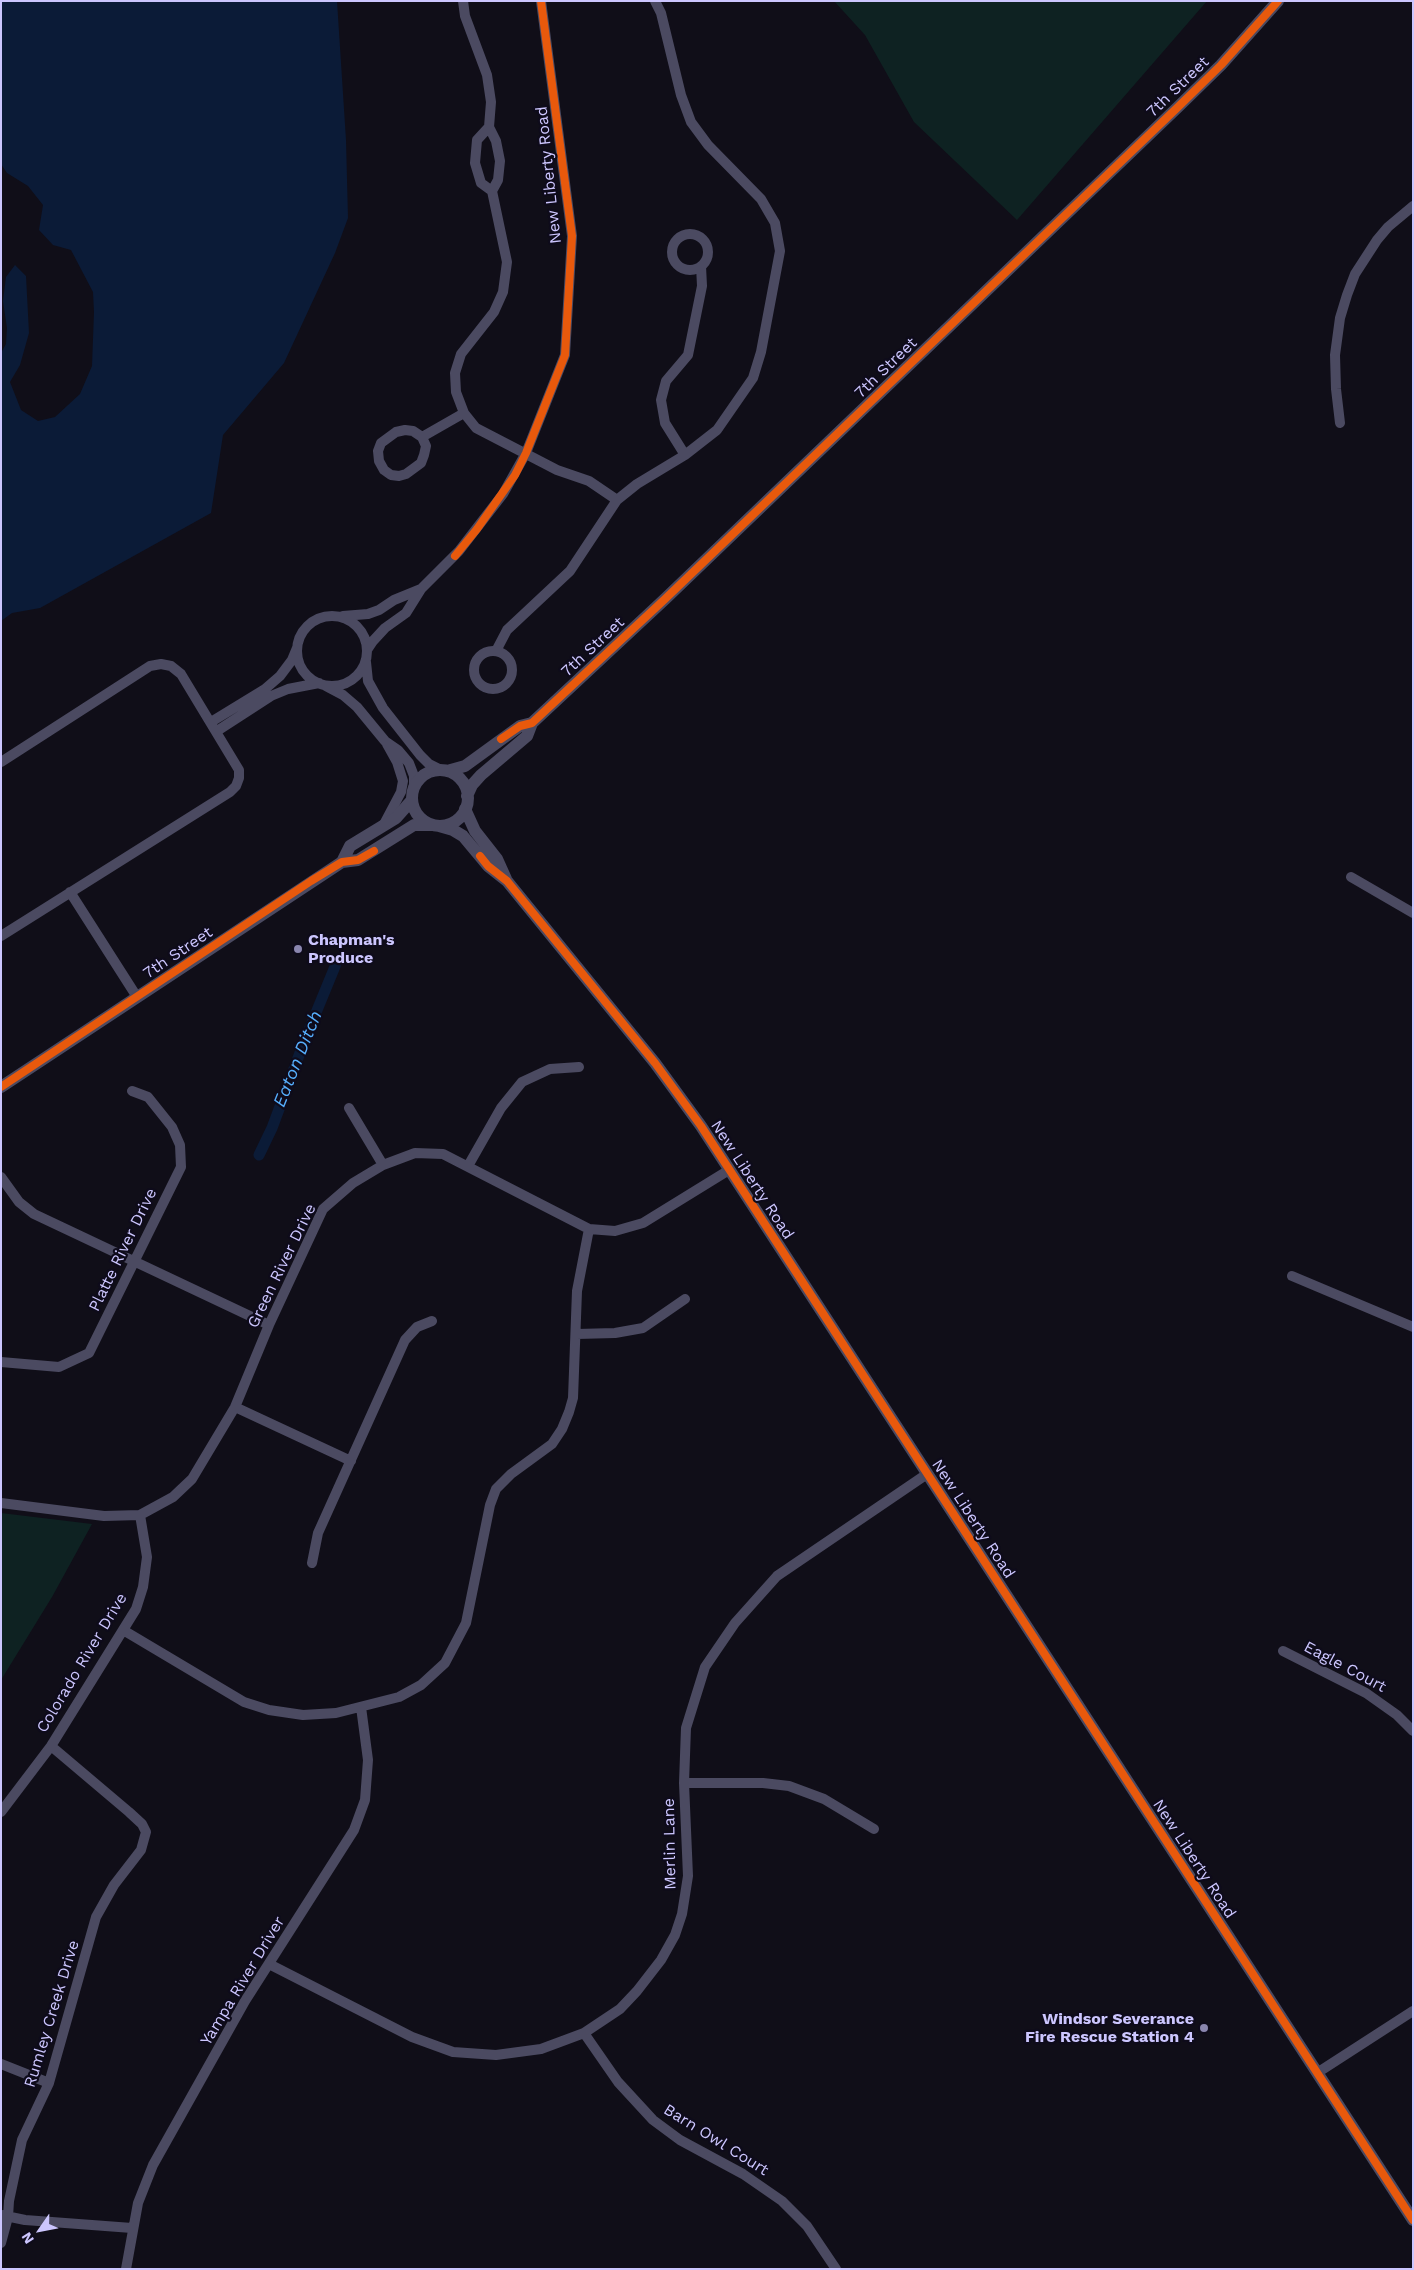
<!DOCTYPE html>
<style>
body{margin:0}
#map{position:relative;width:1414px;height:2270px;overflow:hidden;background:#100e18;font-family:"Work Sans",sans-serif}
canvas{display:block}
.frame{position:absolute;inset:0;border:2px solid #ccc6fe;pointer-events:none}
.north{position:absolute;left:15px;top:2205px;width:50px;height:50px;-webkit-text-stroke:4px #0e0b1b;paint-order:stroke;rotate:237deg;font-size:14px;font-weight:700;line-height:20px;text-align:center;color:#ccc6fe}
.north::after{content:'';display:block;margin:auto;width:18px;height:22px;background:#ccc6fe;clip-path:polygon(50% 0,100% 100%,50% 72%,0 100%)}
</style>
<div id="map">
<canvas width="1414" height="2270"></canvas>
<div class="frame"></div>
<div class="north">N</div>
</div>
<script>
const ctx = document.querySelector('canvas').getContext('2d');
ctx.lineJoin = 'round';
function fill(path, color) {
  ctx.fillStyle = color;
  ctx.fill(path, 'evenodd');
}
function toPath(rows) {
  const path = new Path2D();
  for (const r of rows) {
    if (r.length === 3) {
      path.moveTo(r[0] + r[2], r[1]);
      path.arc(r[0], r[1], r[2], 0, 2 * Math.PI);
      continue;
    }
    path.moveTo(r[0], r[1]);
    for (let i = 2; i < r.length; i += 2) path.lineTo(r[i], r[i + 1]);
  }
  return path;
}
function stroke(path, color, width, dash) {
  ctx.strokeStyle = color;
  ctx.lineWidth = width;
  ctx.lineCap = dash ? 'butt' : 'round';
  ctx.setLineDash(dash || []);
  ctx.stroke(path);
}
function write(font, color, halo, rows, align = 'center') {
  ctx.font = font + ' "Work Sans",sans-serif';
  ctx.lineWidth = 4.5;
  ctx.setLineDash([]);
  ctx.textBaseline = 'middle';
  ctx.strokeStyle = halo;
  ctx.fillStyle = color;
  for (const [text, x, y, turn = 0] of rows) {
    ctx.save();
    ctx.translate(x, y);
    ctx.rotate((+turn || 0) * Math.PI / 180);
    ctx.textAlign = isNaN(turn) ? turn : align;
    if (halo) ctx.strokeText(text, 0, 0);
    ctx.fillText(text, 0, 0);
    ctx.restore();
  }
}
const green = toPath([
 [834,1,1207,1,1017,220,914,122,865,35],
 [1,1513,92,1524,52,1597,1,1680]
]);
const water = toPath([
 [1,1,337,1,346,140,348,218,335,253,284,363,223,435,211,513,40,608,12,613,1,621,1,353,6,344,7,328,3,301,6,277,15,265,26,276,29,333,20,365,10,382,21,410,38,421,55,417,80,394,92,366,94,312,93,292,71,250,53,245,39,230,43,205,28,186,7,173,1,164]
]);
const canal = toPath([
 [259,1155,272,1128,304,1042,336,964]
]);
const minor = toPath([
 [463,1,465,16,487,75,491,102,489,127],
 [492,191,498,180,500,161,496,141,489,127,477,140,475,163,481,183,492,191,507,262,503,292,494,312,461,354,455,373,456,392,464,413,476,428,557,470,589,481,617,500],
 [690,252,18],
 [1340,423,1336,389,1335,355,1340,318,1347,295,1355,274,1377,240,1388,227,1413,206],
 [405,430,413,431,422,437,426,446,424,455,421,463,406,474,399,476,391,475,384,470,379,461,378,451,381,443,396,432,405,430],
 [422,437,464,413],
 [685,455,665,423,661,400,666,381,688,355,702,286,701,266],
 [343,616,368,614,379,610,394,600,421,589],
 [332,651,35],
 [367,650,373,641,385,628,406,613,421,589,459,551,503,494,526,453,565,355,572,236,541,1],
 [496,651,507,630,570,571,617,500,637,484,685,455,717,430,753,378,761,352,780,251,775,223,761,199,708,145,691,122,681,95,661,13,655,1],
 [493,670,19],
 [366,662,368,681,383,708,420,755,429,764,441,770],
 [326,686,343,695,357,707,385,741,398,750,409,763,414,776,414,787],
 [211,722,265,689,280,676,292,660,297,648],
 [217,731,271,696,288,689,319,683],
 [1,762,150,666,161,664,171,666,181,674,239,770,239,778,236,786,230,792,1,936],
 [383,826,401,792,403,781,397,762,387,744],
 [1351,877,1413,913],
 [70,892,137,997],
 [349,1108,383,1165],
 [468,1166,501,1108,522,1082,550,1069,579,1067],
 [1,1177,19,1202,34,1214,269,1325],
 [1292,1276,1413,1327],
 [577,1334,615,1333,643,1328,685,1299],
 [1,1362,59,1367,89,1353,181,1167,180,1145,172,1127,148,1097,132,1091],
 [235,1407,351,1461],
 [1,1503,104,1516,140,1515,173,1497,192,1479,235,1407,269,1325,323,1209,353,1183,383,1165,415,1153,443,1154,589,1229,615,1231,643,1223,729,1170],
 [312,1563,318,1533,405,1340,417,1327,432,1321],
 [123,1630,244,1702,269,1710,303,1715,336,1713,399,1697,421,1685,445,1663,466,1623,490,1505,496,1489,511,1474,552,1444,562,1429,569,1412,573,1398,577,1291,589,1229],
 [1283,1651,1366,1693,1397,1715,1413,1731],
 [684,1783,763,1783,789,1786,824,1799,874,1829],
 [1,1812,51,1746,136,1609,143,1587,147,1557,140,1515],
 [269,1964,412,2037,453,2052,496,2055,541,2049,584,2033,620,2009,637,1991,661,1960,675,1935,682,1914,688,1876,684,1783,686,1728,705,1667,735,1623,777,1576,927,1474],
 [584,2033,618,2082,653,2120,680,2140,743,2174,782,2201,807,2226,836,2269],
 [1,2064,49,2083],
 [1317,2073,1413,2011],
 [1,2215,25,2220,132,2228],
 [1,2243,8,2217,9,2201,22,2140,49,2083,96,1917,114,1885,141,1850,146,1832,142,1824,129,1812,51,1746],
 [126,2269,138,2203,153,2165,245,2001,354,1830,365,1800,368,1760,361,1707]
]);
const tertiary = toPath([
 [440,798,28],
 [447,771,465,766,520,726,532,723,665,599,1179,106,1221,65,1278,1],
 [467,796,472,785,481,775,527,736,532,723],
 [465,809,475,831,497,859,506,879],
 [439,826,453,830,463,836,488,866,507,881,655,1063,701,1126,1413,2220],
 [342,862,350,846,396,818,412,800],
 [1,1087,342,862,358,860,414,825,432,825]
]);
const cycleway = toPath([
 [455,556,477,529,515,475,526,453,565,355,572,236,541,1],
 [501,739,520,726,532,723,665,599,1179,106,1221,65,1278,1],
 [480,856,488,866,507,881,655,1063,701,1126,1413,2220],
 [1,1087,311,881,342,862,358,860,374,851]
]);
const markers = [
 [298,949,5,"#8a86ae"],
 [1204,2028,5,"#8a86ae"]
];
const streetNames = [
 ["7th Street",1178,87,-44],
 ["New Liberty Road",549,175,-96],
 ["7th Street",886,368,-44],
 ["7th Street",593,647,-43],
 ["7th Street",178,953,-34],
 ["New Liberty Road",752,1180,57],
 ["Platte River Drive",123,1250,-64],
 ["Green River Drive",282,1266,-64],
 ["New Liberty Road",973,1519,57],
 ["Colorado River Drive",82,1663,-59],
 ["Eagle Court",1345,1667,28],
 ["Merlin Lane",670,1844,-91],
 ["New Liberty Road",1194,1859,57],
 ["Yampa River Driver",243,1981,-59],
 ["Rumley Creek Drive",52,2014,-73],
 ["Barn Owl Court",716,2140,32]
];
const poiNames = [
 ["Chapman's",308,940],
 ["Produce",308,958],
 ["Windsor Severance",1194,2019,"right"],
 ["Fire Rescue Station 4",1194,2037,"right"]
];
const waterNames = [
 ["Eaton Ditch",298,1059,-68]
];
fill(green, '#0e2222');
fill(water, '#0b1b37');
stroke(canal, '#0b1b37', 11);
stroke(minor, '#4b4a61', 10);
stroke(tertiary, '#4b4a61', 12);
stroke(cycleway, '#e8590c', 8);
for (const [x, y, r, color] of markers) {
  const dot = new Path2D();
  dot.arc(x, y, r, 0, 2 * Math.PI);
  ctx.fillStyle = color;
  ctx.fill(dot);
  stroke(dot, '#0e0b1b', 2);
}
write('16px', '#ccc6fe', '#0e0b1b', streetNames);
write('bold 16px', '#ccc6fe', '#0e0b1b', poiNames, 'left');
write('italic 18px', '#56aefc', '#0e0b1b', waterNames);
</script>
